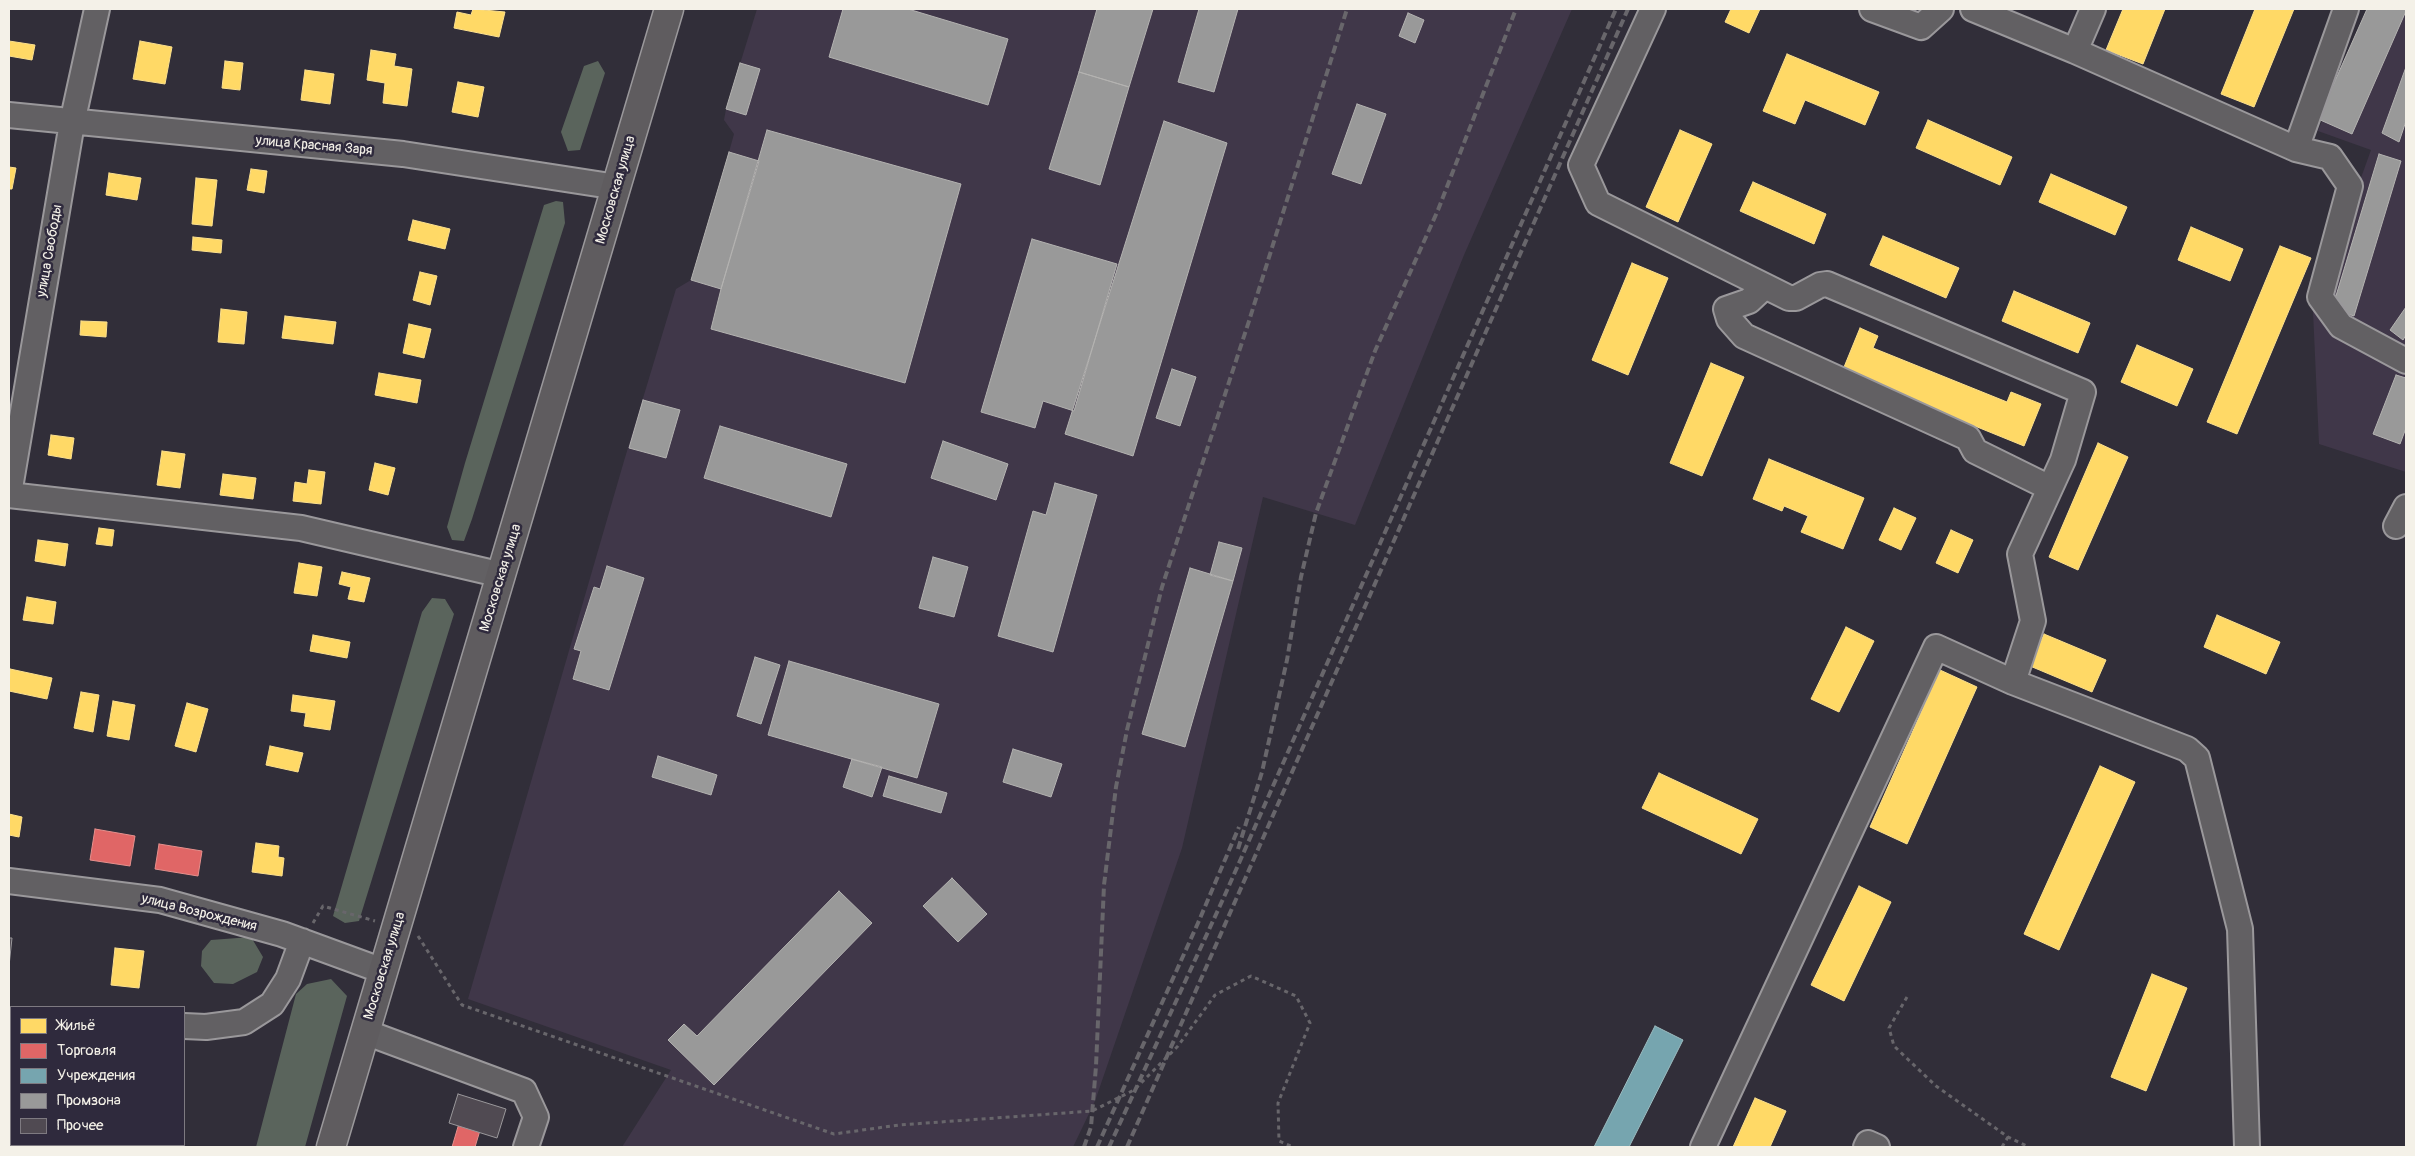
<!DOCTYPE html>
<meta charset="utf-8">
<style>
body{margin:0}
#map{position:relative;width:2415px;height:1156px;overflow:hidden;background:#312e39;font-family:Pangolin,sans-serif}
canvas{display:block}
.frame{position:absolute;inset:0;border:10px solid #f4f1e8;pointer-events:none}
.legend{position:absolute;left:10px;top:1006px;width:175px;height:140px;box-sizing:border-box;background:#2f2a3d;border:1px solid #7e7a81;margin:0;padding:6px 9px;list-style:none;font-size:15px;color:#f4f1e8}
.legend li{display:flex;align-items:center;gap:10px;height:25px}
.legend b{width:25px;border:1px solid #7e7a81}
</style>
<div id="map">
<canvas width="2415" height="1156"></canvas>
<div class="frame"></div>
<ul class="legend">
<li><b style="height:14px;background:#ffd966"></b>Жильё</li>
<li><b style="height:14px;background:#e06666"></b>Торговля</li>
<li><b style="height:14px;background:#76a5af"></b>Учреждения</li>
<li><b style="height:14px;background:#999"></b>Промзона</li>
<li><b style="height:14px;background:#504a52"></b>Прочее</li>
</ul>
</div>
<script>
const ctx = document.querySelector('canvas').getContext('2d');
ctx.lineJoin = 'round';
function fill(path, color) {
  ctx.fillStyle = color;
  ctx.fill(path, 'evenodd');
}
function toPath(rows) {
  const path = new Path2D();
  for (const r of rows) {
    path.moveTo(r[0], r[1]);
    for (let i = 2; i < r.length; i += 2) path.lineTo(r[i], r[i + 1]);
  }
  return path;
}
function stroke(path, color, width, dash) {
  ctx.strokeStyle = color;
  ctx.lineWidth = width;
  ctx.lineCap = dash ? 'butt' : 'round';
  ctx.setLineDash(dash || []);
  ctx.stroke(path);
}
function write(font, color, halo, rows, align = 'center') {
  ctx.font = font + ' Pangolin,sans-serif';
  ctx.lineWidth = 5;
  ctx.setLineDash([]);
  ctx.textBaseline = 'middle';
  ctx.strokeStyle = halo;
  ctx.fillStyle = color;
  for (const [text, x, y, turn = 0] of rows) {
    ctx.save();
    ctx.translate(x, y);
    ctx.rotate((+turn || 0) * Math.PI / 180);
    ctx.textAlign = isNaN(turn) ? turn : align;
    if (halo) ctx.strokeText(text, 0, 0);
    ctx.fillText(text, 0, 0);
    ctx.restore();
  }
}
const built = toPath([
 [757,9,1572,9,1464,255,1355,525,1263,497,1182,848,1095,1101,1073,1147,622,1147,671,1070,468,999,624,461,676,289,691,280,729,152,734,134,724,120,726,109],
 [2367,9,2406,9,2406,472,2319,444,2313,311,2371,150,2318,131]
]);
const green = toPath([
 [598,61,605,73,580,150,568,151,561,132,584,66],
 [556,201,563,202,565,223,472,519,464,541,452,540,447,527,465,463,544,205],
 [432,598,445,599,454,614,359,921,345,923,333,916,422,612],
 [251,937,263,957,257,972,233,984,214,983,201,966,202,951,211,940],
 [331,979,347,996,305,1147,256,1147,296,994,307,984]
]);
const homes = toPath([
 [473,9,505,12,499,37,454,28,457,12,471,15,473,9],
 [1731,9,1760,9,1749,33,1725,22,1731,9],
 [2123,9,2165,9,2143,64,2106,50,2123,9],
 [2255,9,2294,9,2254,107,2221,94,2255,9],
 [9,41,35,45,32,60,9,56,9,41],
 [140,41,172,47,165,84,133,79,140,41],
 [371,50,396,54,394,66,412,69,407,106,383,103,385,83,367,80,371,50],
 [1787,54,1879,92,1865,125,1805,100,1795,124,1763,111,1787,54],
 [225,61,243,63,240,90,222,88,225,61],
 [305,70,334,74,330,104,301,100,305,70],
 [458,82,484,87,478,117,452,112,458,82],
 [1928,120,2012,157,2000,185,1916,148,1928,120],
 [1680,130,1712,144,1678,222,1646,207,1680,130],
 [9,167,16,168,12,189,9,189,9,167],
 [251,169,267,171,264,193,247,190,251,169],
 [109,173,141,178,137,200,106,195,109,173],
 [2051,174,2127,207,2115,235,2039,202,2051,174],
 [196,178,217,180,212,226,192,224,196,178],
 [1753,182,1826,214,1814,244,1740,211,1753,182],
 [413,220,450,229,445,249,408,240,413,220],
 [2191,227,2243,249,2230,281,2178,260,2191,227],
 [1883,236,1959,268,1946,298,1870,265,1883,236],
 [193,237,222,240,221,253,192,250,193,237],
 [2280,246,2311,258,2237,434,2207,422,2280,246],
 [1632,263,1668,278,1628,375,1592,360,1632,263],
 [420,272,437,276,430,305,413,300,420,272],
 [2014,291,2090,323,2078,353,2002,321,2014,291],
 [221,309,247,312,244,344,218,342,221,309],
 [285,316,336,322,333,344,282,338,285,316],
 [81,321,107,322,106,337,80,335,81,321],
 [409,324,431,329,424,358,403,353,409,324],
 [1860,328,1878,336,1873,348,2007,402,2011,392,2041,404,2024,446,1842,372,1860,328],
 [2137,345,2193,369,2177,406,2121,382,2137,345],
 [1711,363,1744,377,1702,476,1670,463,1711,363],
 [379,373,421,380,417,403,375,395,379,373],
 [51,435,74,438,71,459,48,455,51,435],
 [2098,443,2128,457,2078,570,2049,557,2098,443],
 [162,451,185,454,180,488,157,485,162,451],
 [1769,459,1864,498,1843,549,1801,532,1808,516,1784,506,1782,511,1753,499,1769,459],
 [375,463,395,468,388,495,369,490,375,463],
 [309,470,325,472,321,504,293,501,295,482,307,484,309,470],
 [223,474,256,478,253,499,220,495,223,474],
 [1894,508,1916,518,1901,550,1879,540,1894,508],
 [99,528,114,530,112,546,96,544,99,528],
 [1951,530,1973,540,1958,573,1936,563,1951,530],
 [38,540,68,544,65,566,35,561,38,540],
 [299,563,322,567,317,596,294,593,299,563],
 [342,572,370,578,364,602,348,599,351,587,339,584,342,572],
 [27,597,56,602,53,624,23,620,27,597],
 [2217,615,2280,642,2266,674,2204,647,2217,615],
 [1846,627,1874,641,1839,712,1811,699,1846,627],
 [2044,634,2106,660,2092,692,2030,666,2044,634],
 [313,635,350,642,347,658,310,651,313,635],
 [10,669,52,678,47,699,9,691,10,669],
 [1940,670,1977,687,1907,844,1870,827,1940,670],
 [81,692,99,695,93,732,74,728,81,692],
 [293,695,335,701,330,730,304,726,306,713,291,711,293,695],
 [113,701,135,705,129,740,107,736,113,701],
 [187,703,208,709,196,752,175,746,187,703],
 [270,746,303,753,298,772,266,765,270,746],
 [2100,766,2135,782,2059,950,2024,934,2100,766],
 [1659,773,1758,819,1741,854,1642,808,1659,773],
 [9,814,22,817,19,837,9,835,9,814],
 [256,843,279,846,278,857,284,858,282,876,252,872,256,843],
 [1859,886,1891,902,1844,1001,1811,985,1859,886],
 [115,948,144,951,139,988,111,985,115,948],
 [2152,974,2187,988,2146,1091,2111,1077,2152,974],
 [1755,1098,1786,1111,1770,1147,1733,1147,1755,1098]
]);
const shops = toPath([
 [95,829,135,836,130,866,90,860,95,829],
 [159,844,202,851,198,876,155,869,159,844],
 [460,1120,481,1127,475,1147,452,1147,460,1120]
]);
const public = toPath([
 [1655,1026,1683,1040,1629,1147,1594,1147,1655,1026]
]);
const industry = toPath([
 [843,9,908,9,1008,39,988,105,829,57,843,9],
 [1097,9,1153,9,1129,87,1079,72,1097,9],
 [1199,9,1238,9,1214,92,1178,82,1199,9],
 [2367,9,2406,9,2406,11,2352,134,2318,119,2367,9],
 [1408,13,1424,20,1415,43,1399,36,1408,13],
 [740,63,760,69,746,115,726,109,740,63],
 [2406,67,2406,121,2399,142,2382,133,2406,67],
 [1079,72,1129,87,1100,185,1049,169,1079,72],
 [1357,104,1386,114,1361,184,1332,174,1357,104],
 [1164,121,1227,143,1133,456,1065,434,1164,121],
 [767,130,961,184,905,383,711,329,721,289,767,130],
 [729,152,759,161,721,289,691,280,729,152],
 [2379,154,2401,161,2354,316,2332,309,2379,154],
 [1032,239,1117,264,1074,411,1043,401,1035,428,981,412,1032,239],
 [2406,307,2406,335,2403,340,2390,330,2406,307],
 [1172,369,1196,377,1180,426,1156,418,1172,369],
 [2396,375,2406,378,2406,428,2400,444,2373,434,2396,375],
 [643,400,680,410,666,458,629,448,643,400],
 [720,426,847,464,831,517,704,478,720,426],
 [943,441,1008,464,996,500,931,478,943,441],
 [1055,483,1097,495,1053,652,998,636,1033,511,1046,515,1055,483],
 [1219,542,1242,548,1233,581,1210,575,1219,542],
 [933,557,968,567,954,617,919,608,933,557],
 [607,566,644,578,609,690,573,679,581,651,574,649,594,587,600,589,607,566],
 [1190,568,1233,581,1185,747,1142,734,1190,568],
 [755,657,780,665,761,724,737,716,755,657],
 [789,661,939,704,917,778,768,735,789,661],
 [1013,749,1062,764,1051,797,1003,782,1013,749],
 [658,756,717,775,711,795,652,777,658,756],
 [852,759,882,767,872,797,843,787,852,759],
 [889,776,947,793,941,813,883,796,889,776],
 [952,878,987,914,958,942,923,906,952,878],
 [839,891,872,923,714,1085,668,1040,684,1024,697,1036,839,891]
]);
const building = toPath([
 [9,938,12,938,9,966,9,938],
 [458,1094,506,1109,497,1138,449,1123,458,1094],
 [98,1145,117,1145,117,1147,97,1147,98,1145]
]);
const path = toPath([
 [313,923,323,906,375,921],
 [418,936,462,1005,834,1134,899,1125,1092,1111,1134,1090,1178,1046,1215,995,1251,976,1296,996,1310,1023,1278,1103,1279,1141,1293,1147],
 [1907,997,1889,1028,1894,1046,1936,1086,2008,1137,2029,1147],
 [2002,1147,2008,1137]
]);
const minor = toPath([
 [1653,9,1581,165,1598,203,1789,298,1796,298,1820,285,1827,284,2083,392,2063,460,2020,554,2033,621,2013,682],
 [1872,9,1921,27,1941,9],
 [1973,9,2075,51,2296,149,2330,157,2350,186,2320,297,2341,326,2406,361],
 [2075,51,2093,9],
 [9,115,403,154,617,187],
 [2296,149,2346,9],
 [1764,287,1749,301,1726,309,1729,319,1744,336,1968,438,1975,451,2050,488],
 [9,494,72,123,97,9],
 [9,495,301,528,502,575],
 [2396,526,2406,507],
 [9,881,160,900,282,934,383,971],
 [184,1026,206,1027,244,1022,272,1004,288,979,302,941],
 [365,1032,524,1091,536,1117,526,1147],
 [72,1147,72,1145],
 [1703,1147,1936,647,2013,682,2187,749,2197,758,2240,929,2247,1147],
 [1866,1147,1868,1143,1877,1147]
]);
const major = toPath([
 [331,1147,669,9]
]);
const rail = toPath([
 [1238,849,1262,772,1287,660,1301,577,1316,513,1375,351,1438,210,1516,9],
 [1084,1147,1091,1127,1096,1066,1104,885,1116,787,1127,730,1162,587,1249,321,1347,9],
 [1097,1147,1198,923,1239,827],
 [1109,1147,1224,897,1616,9],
 [1127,1147,1628,9]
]);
const streetNames = [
 ["улица Красная Заря",314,146,5],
 ["Московская улица",616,190,-74],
 ["улица Свободы",50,251,-80],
 ["Московская улица",501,578,-73],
 ["улица Возрождения",199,913,14],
 ["Московская улица",385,966,-73]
];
fill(built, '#403749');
fill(green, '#5a645c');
fill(homes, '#ffd966');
stroke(homes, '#fce08d', 1);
fill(shops, '#e06666');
stroke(shops, '#e6908d', 1);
fill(public, '#76a5af');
stroke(public, '#9cbcc0', 1);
fill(industry, '#999');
stroke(industry, '#b4b3b1', 1);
fill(building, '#504a52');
stroke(building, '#9a989b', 1);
stroke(minor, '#9a989b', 28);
stroke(major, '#9a989b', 31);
stroke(path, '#68666b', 3, [4, 4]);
stroke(minor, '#626063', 24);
stroke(major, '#5f5c5f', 28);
stroke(rail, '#68666b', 4, [8, 4]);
write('14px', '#f4f1e8', '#2f2a3d', streetNames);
</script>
